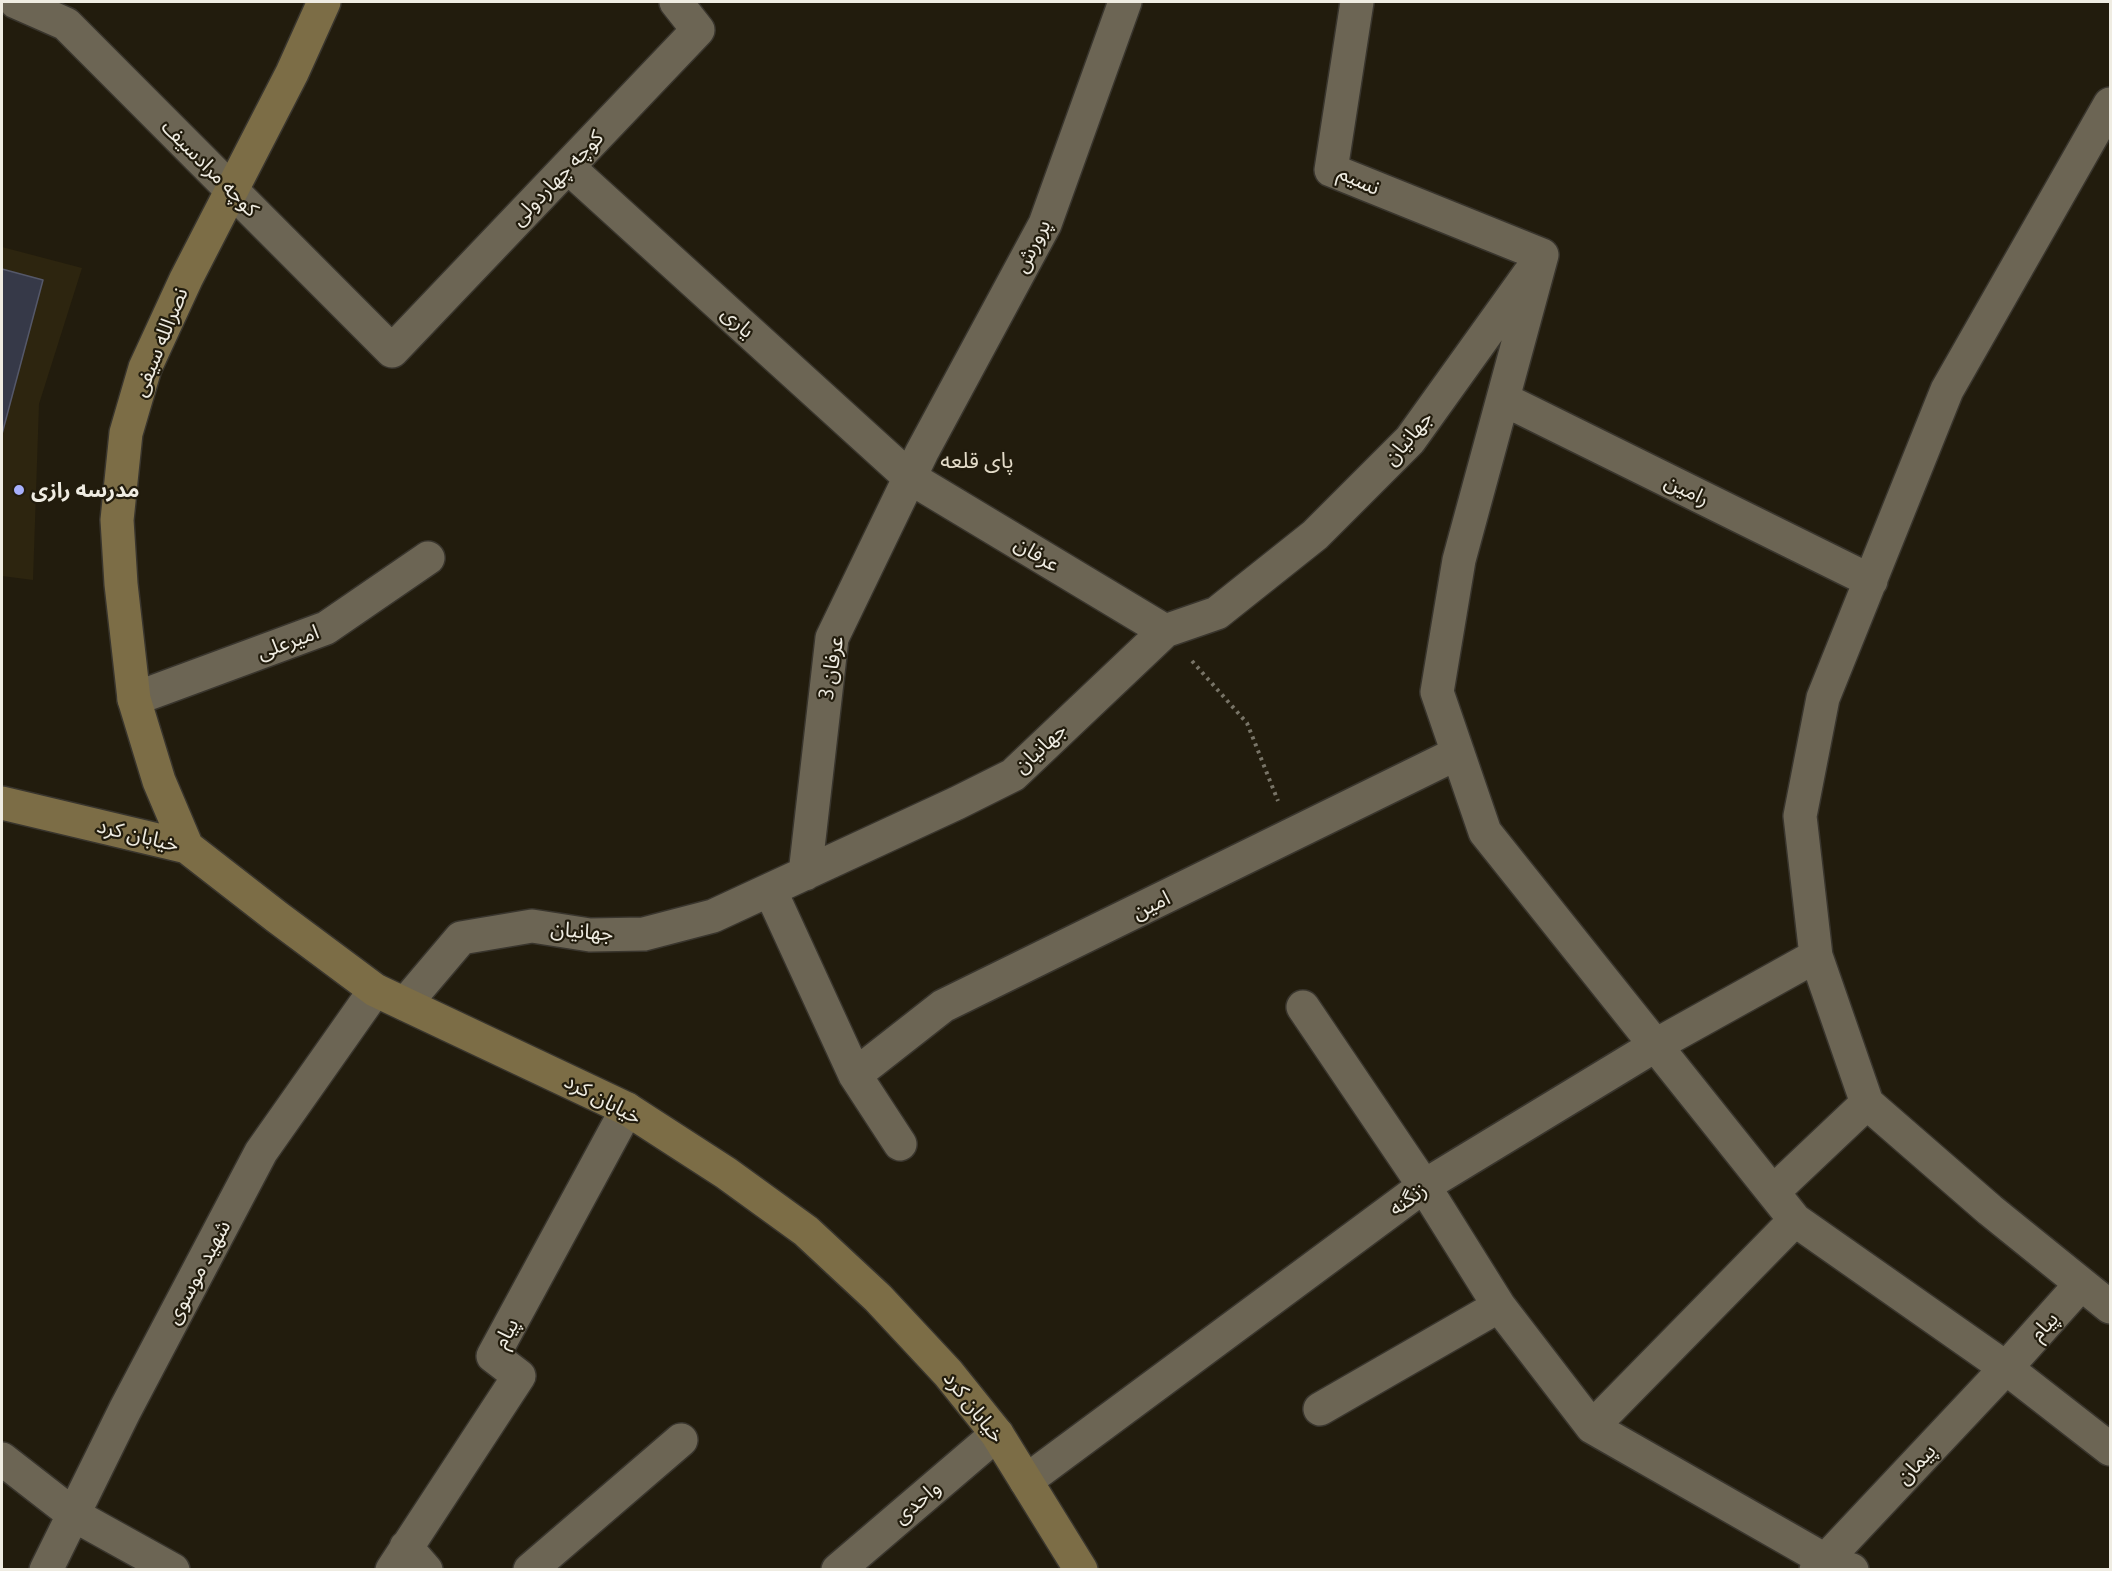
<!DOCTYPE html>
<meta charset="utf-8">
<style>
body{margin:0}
#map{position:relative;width:2112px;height:1571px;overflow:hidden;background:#221c0d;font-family:Ubuntu,sans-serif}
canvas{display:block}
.frame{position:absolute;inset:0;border:3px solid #efece2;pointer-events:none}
</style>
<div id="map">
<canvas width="2112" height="1571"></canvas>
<div class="frame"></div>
</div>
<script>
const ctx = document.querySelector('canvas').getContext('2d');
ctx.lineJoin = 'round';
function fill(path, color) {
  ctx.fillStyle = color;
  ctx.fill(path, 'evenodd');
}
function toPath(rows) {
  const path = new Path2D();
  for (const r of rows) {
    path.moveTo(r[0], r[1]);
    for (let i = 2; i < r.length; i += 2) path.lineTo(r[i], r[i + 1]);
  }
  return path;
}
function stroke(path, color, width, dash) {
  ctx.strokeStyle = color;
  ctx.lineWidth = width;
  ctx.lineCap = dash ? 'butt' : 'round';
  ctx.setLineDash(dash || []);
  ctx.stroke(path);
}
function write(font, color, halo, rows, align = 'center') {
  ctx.font = font + ' Ubuntu,"Noto Sans Arabic",sans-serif';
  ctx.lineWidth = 4.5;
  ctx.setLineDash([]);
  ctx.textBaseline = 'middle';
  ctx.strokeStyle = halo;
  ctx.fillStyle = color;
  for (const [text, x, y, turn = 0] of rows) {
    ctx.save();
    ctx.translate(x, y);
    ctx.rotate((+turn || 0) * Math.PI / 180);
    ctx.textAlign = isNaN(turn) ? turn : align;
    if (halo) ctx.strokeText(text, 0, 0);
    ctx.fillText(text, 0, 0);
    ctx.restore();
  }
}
const built = toPath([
 [2,247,82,268,39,404,33,580,2,576]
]);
const building = toPath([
 [2,269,43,280,2,434,2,269]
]);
const path = toPath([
 [1192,661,1247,723,1278,801]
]);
const street = toPath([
 [16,2,66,24,392,351,698,30,676,2],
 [1357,2,1331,170,1542,255],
 [2110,104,1947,390,1823,698,1800,816,1816,956,1867,1103,1990,1210,2110,1307],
 [568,167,909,477,1165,631],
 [1542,255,1459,560,1437,692,1485,832,1795,1220,2006,1368,2110,1449],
 [1503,399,1871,581],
 [134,699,326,628,428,558],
 [805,874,832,638,922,452,1045,224,1125,2],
 [770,890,855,1075,900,1144],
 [405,1004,461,938,532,926,590,935,644,934,713,916,957,803,1013,775,1165,631,1217,613,1315,535,1410,440,1529,274],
 [1303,1007,1424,1186,1499,1306,1592,1427,1825,1560,1852,1570],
 [855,1075,943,1006,1458,753],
 [1773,1192,1867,1103],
 [1320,1409,1499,1306],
 [1592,1427,1795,1220],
 [2,1459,74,1515,173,1570],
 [1026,1481,1424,1186,1656,1045,1816,956],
 [406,1547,426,1570],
 [46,1570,125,1410,261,1152,375,990],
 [392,1570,519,1376,493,1356,627,1109],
 [530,1570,681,1440],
 [838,1570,997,1434],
 [1816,1570,2006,1368,2081,1284]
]);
const secondary = toPath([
 [2,803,187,847,277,917,375,990,627,1109,726,1173,806,1231,878,1298,948,1373,997,1434,1081,1570],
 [187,847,159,781,134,699,121,584,117,520,126,433,145,368,186,279,292,73,324,2]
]);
const markers = [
 [19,490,6,"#a7b0fc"]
];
const streetNames = [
 ["کوچه مرادسیف",210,168,45],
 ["کوچه چهاردولی",557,178,-46],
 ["نسیم",1359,180,25],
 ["پرورش",1032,246,-63],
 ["یاری",738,322,42],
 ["نصرالله سیفی",160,342,-68],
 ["جهانیان",1408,438,-50],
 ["رامین",1687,490,26],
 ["عرفان",1037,554,31],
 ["امیرعلی",288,642,-20],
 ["عرفان 3",831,668,-80],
 ["جهانیان",1040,748,-43],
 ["خیابان کرد",138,835,14],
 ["امین",1151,905,-26],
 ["جهانیان",582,931,5],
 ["خیابان کرد",603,1099,28],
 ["زنگنه",1408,1199,-36],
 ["شهید موسوی",198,1272,-62],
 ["پیام",2044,1326,-48],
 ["پیام",506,1333,-62],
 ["خیابان کرد",974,1407,52],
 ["پیمان",1916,1464,-47],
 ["واحدی",917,1502,-40]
];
const poiNames = [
 ["مدرسه رازی",31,490]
];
const neighbourhoodNames = [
 ["پای قلعه",977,461]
];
fill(built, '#2d250f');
fill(building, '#363948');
stroke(building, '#555869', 1.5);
stroke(street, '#39352d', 36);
stroke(secondary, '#39352d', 36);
stroke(path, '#787467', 4, [3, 4.5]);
stroke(street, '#6c6554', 33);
stroke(secondary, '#7c6d46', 33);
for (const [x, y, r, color] of markers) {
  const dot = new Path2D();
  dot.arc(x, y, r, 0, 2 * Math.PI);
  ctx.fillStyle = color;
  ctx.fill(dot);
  stroke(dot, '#221c0d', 2);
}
write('21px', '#efece2', '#221c0d', streetNames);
write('bold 21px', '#efece2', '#221c0d', poiNames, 'left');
write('22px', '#e4dcc9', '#221c0d', neighbourhoodNames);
</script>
